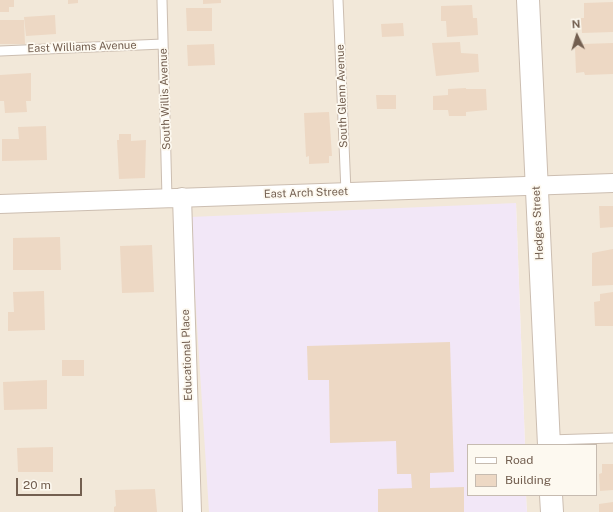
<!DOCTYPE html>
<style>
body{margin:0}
#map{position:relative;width:613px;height:512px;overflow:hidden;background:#fbf5ea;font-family:"Public Sans",sans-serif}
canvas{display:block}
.legend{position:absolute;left:467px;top:444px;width:130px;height:52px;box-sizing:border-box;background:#fdf9f0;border:1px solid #c6bbb0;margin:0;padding:5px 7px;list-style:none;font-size:12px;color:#735f50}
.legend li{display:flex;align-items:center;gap:8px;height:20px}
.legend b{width:20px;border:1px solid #c6bbb0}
.north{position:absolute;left:557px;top:16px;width:40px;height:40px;-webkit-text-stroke:3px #fdf9f0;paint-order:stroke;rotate:355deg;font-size:11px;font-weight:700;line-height:16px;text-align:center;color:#735f50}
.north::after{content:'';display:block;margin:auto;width:14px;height:18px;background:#735f50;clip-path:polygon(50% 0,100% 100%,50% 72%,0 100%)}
.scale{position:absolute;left:16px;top:478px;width:66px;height:18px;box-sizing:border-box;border:2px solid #735f50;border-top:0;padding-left:5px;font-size:12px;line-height:14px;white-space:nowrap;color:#735f50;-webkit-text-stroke:3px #fdf9f0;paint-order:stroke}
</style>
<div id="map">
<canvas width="613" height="512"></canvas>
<ul class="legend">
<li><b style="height:5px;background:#fff"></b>Road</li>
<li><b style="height:11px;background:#edd8c4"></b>Building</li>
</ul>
<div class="north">N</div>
<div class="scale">20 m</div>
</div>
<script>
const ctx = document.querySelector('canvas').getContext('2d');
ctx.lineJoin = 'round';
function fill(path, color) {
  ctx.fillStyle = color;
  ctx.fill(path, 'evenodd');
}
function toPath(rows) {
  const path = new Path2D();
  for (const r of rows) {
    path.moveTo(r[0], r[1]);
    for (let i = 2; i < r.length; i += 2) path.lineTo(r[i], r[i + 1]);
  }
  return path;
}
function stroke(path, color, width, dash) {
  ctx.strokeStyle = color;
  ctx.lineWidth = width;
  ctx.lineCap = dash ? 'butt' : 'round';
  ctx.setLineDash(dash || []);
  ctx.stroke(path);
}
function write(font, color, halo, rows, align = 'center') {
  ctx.font = font + ' "Public Sans",sans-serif';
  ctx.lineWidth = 3.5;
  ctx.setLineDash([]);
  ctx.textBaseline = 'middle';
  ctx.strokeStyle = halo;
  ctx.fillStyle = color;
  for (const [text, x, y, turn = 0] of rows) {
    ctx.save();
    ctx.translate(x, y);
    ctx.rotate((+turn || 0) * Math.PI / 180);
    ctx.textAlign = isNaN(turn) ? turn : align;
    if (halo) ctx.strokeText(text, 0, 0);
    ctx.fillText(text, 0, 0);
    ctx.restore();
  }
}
const residential = toPath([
 [0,0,613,0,613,512,527,512,526,495,596,495,596,445,525,445,516,203,209,502,209,512,0,512]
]);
const education = toPath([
 [516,203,525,445,468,445,468,495,526,495,527,512,209,512,190,217]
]);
const building = toPath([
 [0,0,14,0,14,7,9,7,9,12,0,12],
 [68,0,78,0,78,3,68,4],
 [203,0,221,0,221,3,203,4],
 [613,2,613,32,582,33,581,18,584,18,584,3],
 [472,5,473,18,477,18,478,35,447,37,446,21,441,21,441,6],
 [186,8,212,8,212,31,187,31],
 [55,15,56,34,26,36,24,17],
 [0,20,24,20,25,44,0,44],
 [403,23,404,36,382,37,381,24],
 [460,42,461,53,478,54,479,72,436,76,432,43],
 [613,43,613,74,585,75,584,72,576,73,575,47,583,46,583,44],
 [214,44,215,65,188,66,187,45],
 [31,73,31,101,26,101,27,112,5,113,4,101,0,101,0,75],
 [466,88,466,89,486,89,487,110,466,112,466,116,449,116,448,110,433,110,433,96,448,95,448,89],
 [376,95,396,95,396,109,377,109],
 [329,112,332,156,329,156,329,163,309,164,309,156,306,157,304,113],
 [46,126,47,160,2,161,2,139,19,139,18,127],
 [119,134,131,134,131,141,146,140,145,178,119,179,117,140,119,140],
 [599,206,613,206,613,227,600,228],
 [60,237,61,270,13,270,13,238],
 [152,245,154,292,122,293,120,246],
 [613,249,613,285,592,286,592,253],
 [44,291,45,330,8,331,8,312,14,312,13,292],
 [613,292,613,326,595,326,594,302,600,301,600,294],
 [450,342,454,472,430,473,430,488,464,487,464,512,378,512,378,489,412,488,411,474,397,474,396,441,330,443,329,380,308,380,307,346],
 [62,360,84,360,84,376,62,376],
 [47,380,47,409,4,410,3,382],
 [53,447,53,472,18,472,17,448],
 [602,464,613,464,613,490,600,491,599,474,602,473],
 [155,489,157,512,114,512,114,507,116,506,115,490],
 [613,502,613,512,599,512,599,504]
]);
const service = toPath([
 [162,0,167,198],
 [338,0,346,192],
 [0,51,163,44],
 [549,440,613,438]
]);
const minor = toPath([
 [182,197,192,512],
 [0,204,613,183]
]);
const tertiary = toPath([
 [528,0,549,445],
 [551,495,552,512]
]);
const streetNames = [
 ["East Williams Avenue",82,47,-2],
 ["South Glenn Avenue",342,96,-92],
 ["South Willis Avenue",165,99,-92],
 ["East Arch Street",306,193,-2],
 ["Hedges Street",538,223,-93],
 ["Educational Place",187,355,-92]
];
fill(residential, '#f2e8d9');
fill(education, '#f2e7f7');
fill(building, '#edd8c4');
stroke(service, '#ccbeb1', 11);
stroke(minor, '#ccbeb1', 20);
stroke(tertiary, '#ccbeb1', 24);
stroke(service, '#fff', 9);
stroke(minor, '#fff', 18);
stroke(tertiary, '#fff', 22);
write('11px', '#735f50', '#fdf9f0', streetNames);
</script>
